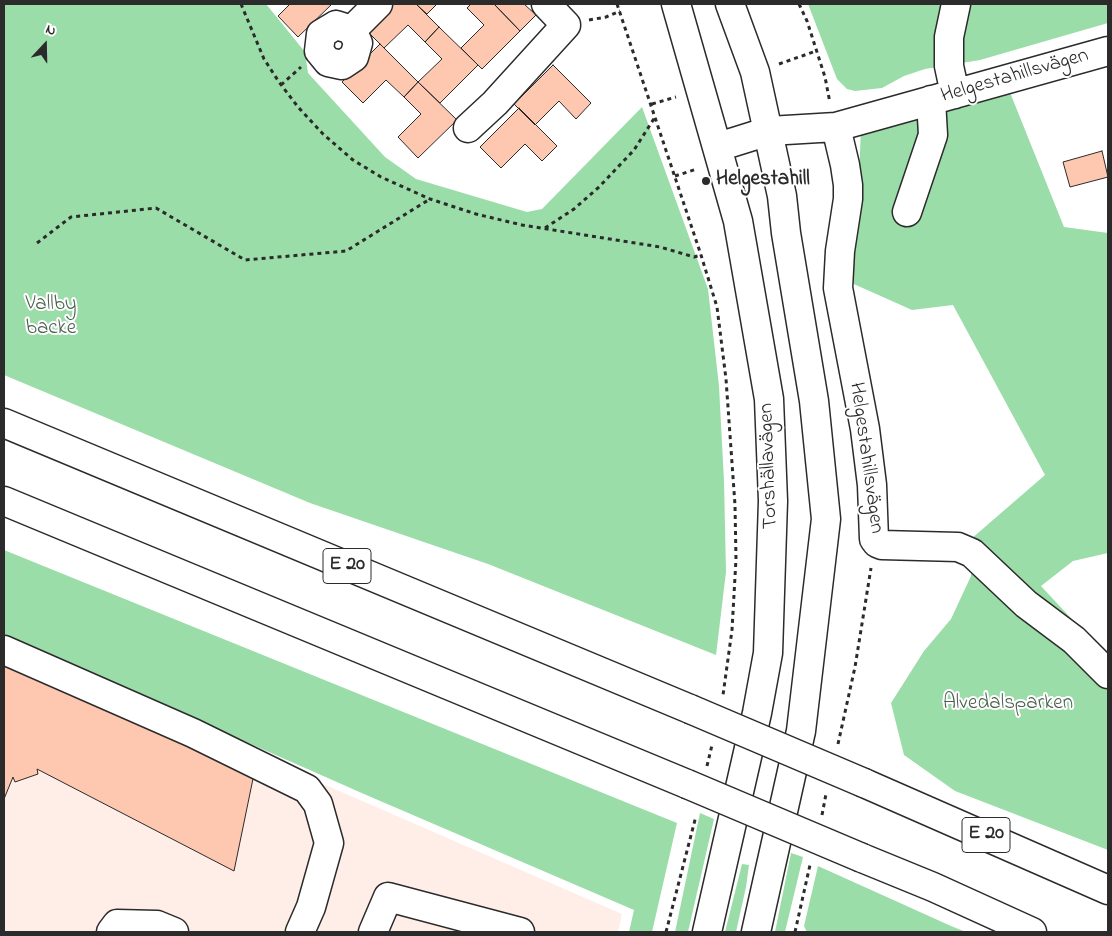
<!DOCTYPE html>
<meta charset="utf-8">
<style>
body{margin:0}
#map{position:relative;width:1112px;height:936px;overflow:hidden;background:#fff;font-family:"Indie Flower",sans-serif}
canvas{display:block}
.frame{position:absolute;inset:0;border:5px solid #2b2b2b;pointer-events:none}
.north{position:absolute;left:20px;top:20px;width:50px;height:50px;-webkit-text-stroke:4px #fff;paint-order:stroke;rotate:21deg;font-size:14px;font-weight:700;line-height:20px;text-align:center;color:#2b2b2b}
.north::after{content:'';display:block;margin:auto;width:18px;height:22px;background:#2b2b2b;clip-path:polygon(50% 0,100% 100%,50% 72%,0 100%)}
</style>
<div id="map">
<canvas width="1112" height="936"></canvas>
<div class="frame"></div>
<div class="north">N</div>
</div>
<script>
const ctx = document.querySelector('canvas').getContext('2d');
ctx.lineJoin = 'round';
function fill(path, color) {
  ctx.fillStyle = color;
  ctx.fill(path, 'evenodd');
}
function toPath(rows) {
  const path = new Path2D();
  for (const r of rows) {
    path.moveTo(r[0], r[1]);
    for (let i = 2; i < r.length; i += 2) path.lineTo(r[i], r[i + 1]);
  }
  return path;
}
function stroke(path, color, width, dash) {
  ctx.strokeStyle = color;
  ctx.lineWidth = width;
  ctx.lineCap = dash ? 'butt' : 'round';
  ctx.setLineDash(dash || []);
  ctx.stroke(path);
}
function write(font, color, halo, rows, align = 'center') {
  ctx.font = font + ' "Indie Flower",sans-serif';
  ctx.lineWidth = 4;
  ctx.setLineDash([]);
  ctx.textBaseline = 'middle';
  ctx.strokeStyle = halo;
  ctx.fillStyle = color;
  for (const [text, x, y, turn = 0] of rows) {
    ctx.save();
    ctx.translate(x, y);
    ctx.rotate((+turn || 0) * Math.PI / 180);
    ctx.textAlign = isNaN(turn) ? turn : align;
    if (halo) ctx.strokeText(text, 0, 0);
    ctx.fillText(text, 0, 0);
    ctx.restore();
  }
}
const built = toPath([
 [4,645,622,914,618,932,4,932]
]);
const green = toPath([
 [4,4,266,4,305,52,308,73,385,157,416,179,527,212,542,209,642,107,708,289,719,386,724,481,726,572,716,655,488,564,310,503,4,375],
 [808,4,1108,4,1108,23,980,60,925,69,904,76,882,88,855,91,847,89,837,79],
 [1009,90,1064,227,1108,233,1108,553,1073,561,1041,586,1108,658,1108,850,955,791,904,755,891,703,924,651,951,619,971,576,971,539,1045,475,953,305,912,310,847,281,857,226,861,128],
 [4,550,677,823,652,932,629,932,634,910,364,794,4,635],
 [700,813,714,819,688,932,675,932],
 [791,853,803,857,785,932,775,932],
 [742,864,749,865,746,887,736,932,725,932],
 [818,866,951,926,966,932,807,932,804,926]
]);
const building = toPath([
 [290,4,332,4,298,37,278,16,290,4],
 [386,4,416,4,439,27,425,42,408,25,384,48,363,27,386,4],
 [416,4,437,4,427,14,416,4],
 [471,4,494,4,520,31,482,69,461,48,484,25,467,8,471,4],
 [494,4,524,4,536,15,520,31,494,4],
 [439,27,478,65,440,103,418,82,442,59,425,42,439,27],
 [380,44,418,82,404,97,386,80,363,103,342,82,380,44],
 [553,65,591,103,576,119,559,101,535,125,514,104,553,65],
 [418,82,457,120,418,158,398,137,421,114,404,97,418,82],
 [519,108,557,146,542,161,525,144,501,168,480,147,519,108],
 [1102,151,1108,177,1070,187,1063,162,1102,151],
 [4,660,255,769,234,871,37,769,38,774,15,782,13,777,4,799,4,660]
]);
const path = toPath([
 [241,4,264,59,279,82,298,107,323,134,353,160,381,177,430,199,476,214,522,225,660,247,694,257,701,255],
 [617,4,701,255,717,307,726,379,735,505,736,559,732,630,723,695],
 [799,4,807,21,825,77,830,103],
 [589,20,606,17,620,11],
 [779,64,816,51],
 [281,85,301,67],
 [652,104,676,97],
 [675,176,697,169],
 [545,228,574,209,599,187,634,150,655,117],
 [37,243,71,217,156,208,245,260,346,251,430,199],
 [838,744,855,667,871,568],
 [707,766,712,745],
 [822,815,826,794],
 [666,932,696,816],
 [795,932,810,865]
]);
const minor = toPath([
 [336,25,352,30,358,43,354,57,342,65,328,62,319,51,321,34,336,25],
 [352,30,378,4],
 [955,94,949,66,949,37,956,4],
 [836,127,845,165,848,185,848,199,840,251,838,288,865,429,872,485,874,539,877,543,882,545,958,547,972,553,1026,604,1074,640,1108,674],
 [468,128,495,103,566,25,546,4],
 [769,131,836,127,1108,51],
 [907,212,933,135,931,100],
 [4,650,193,733,307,789,318,804,329,843,311,907,300,932],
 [111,932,117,924,157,925,174,932],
 [373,932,388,897,520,932]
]);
const major = toPath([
 [676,4,738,221,769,399,773,501,768,653,757,713,707,932],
 [730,4,755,72,782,196,786,233,814,401,826,519,801,731,756,932],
 [718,147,769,131]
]);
const highway = toPath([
 [4,423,690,709],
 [4,501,687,784],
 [864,783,1108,890],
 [862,858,933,887,1032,932]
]);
const highwayBridge = toPath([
 [690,709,864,783],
 [687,784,862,858]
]);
const markers = [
 [706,181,5,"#2b2b2b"]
];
const shields = [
 [347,566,48],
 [986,835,48]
];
const shieldNames = [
 ["E 20",347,566],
 ["E 20",986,835]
];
const streetNames = [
 ["Helgestahillsvägen",1015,77,-16],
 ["Helgestahillsvägen",865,458,82],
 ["Torshällavägen",770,466,-92]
];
const poiNames = [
 ["Helgestahill",716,181]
];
const parkNames = [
 ["Vallby",51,306],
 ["backe",51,330],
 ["Alvedalsparken",1008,705]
];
fill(built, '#ffeee7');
fill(green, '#9bdda8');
fill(building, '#fec8b0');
stroke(building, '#2b2b2b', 1);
stroke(minor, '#2b2b2b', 31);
stroke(major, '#2b2b2b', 31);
stroke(highway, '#2b2b2b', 31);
stroke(path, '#2b2b2b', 3, [4, 4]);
stroke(minor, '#fff', 28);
stroke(major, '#fff', 28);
stroke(highway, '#fff', 28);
stroke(highwayBridge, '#2b2b2b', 31, []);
stroke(highwayBridge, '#fff', 28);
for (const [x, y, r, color] of markers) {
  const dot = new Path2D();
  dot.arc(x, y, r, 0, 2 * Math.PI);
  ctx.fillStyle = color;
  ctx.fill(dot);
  stroke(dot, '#fff', 2);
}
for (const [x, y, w] of shields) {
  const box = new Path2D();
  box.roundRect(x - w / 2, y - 17.5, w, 35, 4);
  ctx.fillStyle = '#fff';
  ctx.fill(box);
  stroke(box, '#2b2b2b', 1);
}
write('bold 20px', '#2b2b2b', null, shieldNames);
write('21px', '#2b2b2b', '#fff', streetNames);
write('bold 21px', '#2b2b2b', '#fff', poiNames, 'left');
write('21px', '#4d6050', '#fff', parkNames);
</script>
